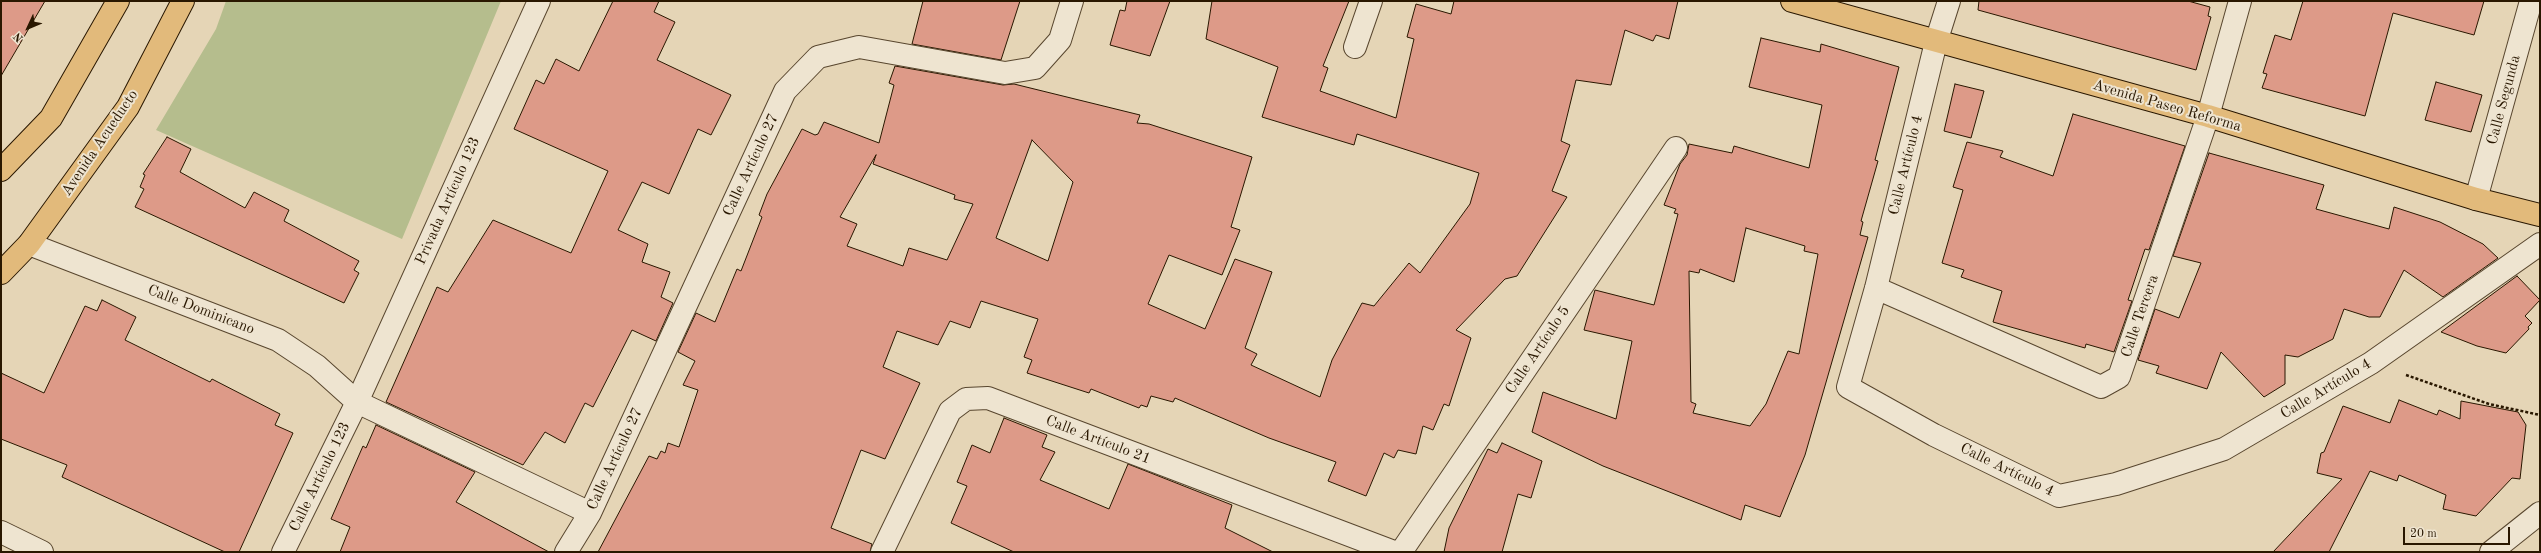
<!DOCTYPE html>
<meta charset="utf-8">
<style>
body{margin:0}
#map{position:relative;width:2541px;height:553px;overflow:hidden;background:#e5d5b6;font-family:"Old Standard TT",serif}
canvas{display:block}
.frame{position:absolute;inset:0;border:2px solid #291700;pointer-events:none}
.north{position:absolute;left:8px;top:8px;width:40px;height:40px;-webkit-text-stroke:3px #eee4d0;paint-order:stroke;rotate:226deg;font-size:11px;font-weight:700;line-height:16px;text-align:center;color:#291700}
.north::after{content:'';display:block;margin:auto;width:14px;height:18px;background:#291700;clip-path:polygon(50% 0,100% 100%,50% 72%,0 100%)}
.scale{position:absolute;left:2403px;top:527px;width:107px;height:18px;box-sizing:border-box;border:2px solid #291700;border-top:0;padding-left:5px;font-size:12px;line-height:14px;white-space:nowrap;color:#291700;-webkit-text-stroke:3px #eee4d0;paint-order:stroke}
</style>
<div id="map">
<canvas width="2541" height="553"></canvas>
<div class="frame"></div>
<div class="north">N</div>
<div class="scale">20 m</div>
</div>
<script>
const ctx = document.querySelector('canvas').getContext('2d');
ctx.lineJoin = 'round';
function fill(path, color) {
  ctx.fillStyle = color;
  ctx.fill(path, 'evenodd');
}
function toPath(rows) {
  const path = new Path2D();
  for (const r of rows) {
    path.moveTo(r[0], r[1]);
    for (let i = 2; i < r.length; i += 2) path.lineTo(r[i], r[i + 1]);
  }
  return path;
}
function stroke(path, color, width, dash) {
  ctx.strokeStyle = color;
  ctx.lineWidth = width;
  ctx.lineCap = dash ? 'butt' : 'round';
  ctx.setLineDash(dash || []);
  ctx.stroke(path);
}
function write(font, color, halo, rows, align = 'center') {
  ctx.font = font + ' "Old Standard TT",serif';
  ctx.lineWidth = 4;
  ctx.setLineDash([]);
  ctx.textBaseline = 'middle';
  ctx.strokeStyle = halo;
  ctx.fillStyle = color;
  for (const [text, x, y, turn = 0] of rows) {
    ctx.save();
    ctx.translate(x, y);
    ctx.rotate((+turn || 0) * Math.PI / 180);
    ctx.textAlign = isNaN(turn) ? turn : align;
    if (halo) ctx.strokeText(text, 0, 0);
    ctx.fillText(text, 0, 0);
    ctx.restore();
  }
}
const green = toPath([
 [226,1,501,1,402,239,156,130,216,29]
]);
const building = toPath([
 [1,1,45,1,1,76,1,1],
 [613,1,659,1,654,12,675,22,657,60,731,95,711,135,698,129,669,194,642,182,618,230,648,244,642,262,670,272,661,297,673,303,656,341,632,330,593,407,585,403,565,443,545,432,523,465,386,402,437,287,448,292,493,220,571,253,608,171,514,129,536,80,544,84,556,59,579,71,613,1],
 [923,1,1020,1,1001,60,912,44,923,1],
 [1127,1,1170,1,1150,56,1110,45,1120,10,1125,11,1127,1],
 [1212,1,1349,1,1323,66,1328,68,1320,91,1396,118,1414,39,1407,37,1416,4,1451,14,1454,1,1678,1,1669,39,1656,35,1653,41,1625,30,1611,85,1576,80,1561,141,1570,145,1552,191,1567,197,1517,276,1505,279,1456,330,1471,338,1449,406,1444,404,1433,430,1423,426,1416,454,1398,450,1394,458,1384,453,1366,496,1328,481,1336,462,1269,438,1175,398,1173,402,1151,396,1147,407,1141,405,1139,408,1091,389,1089,393,1027,373,1032,360,1024,357,1038,319,981,301,970,328,950,321,938,345,897,331,883,367,920,383,885,459,861,450,831,528,872,544,870,552,598,552,649,456,657,459,661,451,665,453,668,443,679,447,698,390,683,385,695,361,678,352,696,313,715,322,737,269,741,271,762,217,759,215,767,194,802,129,815,135,818,134,824,122,879,143,894,85,889,83,895,66,1003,85,1014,84,1140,115,1137,123,1149,124,1252,157,1231,227,1240,230,1222,275,1169,255,1148,304,1205,329,1235,259,1272,272,1245,348,1257,354,1251,365,1320,397,1332,360,1362,303,1374,306,1409,263,1420,273,1470,204,1479,173,1357,134,1354,145,1262,117,1278,67,1206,39,1212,1],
 [1032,140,1073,182,1048,261,996,238,1032,140],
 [876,155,873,164,955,195,954,199,973,204,947,260,909,248,903,266,847,246,857,224,840,217,876,155],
 [1979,1,2188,1,2210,7,2208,16,2211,17,2196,70,1978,10,1979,1],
 [2303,1,2484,1,2474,35,2393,13,2365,116,2262,88,2267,74,2263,73,2275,35,2291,40,2303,1],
 [1761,38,1820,52,1821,44,1899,67,1875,160,1878,161,1861,221,1863,222,1860,235,1868,237,1805,455,1780,517,1745,505,1741,520,1603,466,1532,432,1543,392,1616,419,1632,341,1584,330,1595,290,1654,305,1678,214,1674,213,1676,209,1664,205,1680,164,1687,155,1689,144,1732,153,1734,146,1809,168,1822,105,1749,87,1761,38],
 [1746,228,1805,246,1804,251,1818,254,1799,354,1788,351,1766,404,1750,426,1693,413,1696,404,1691,402,1689,271,1699,273,1700,269,1734,282,1746,228],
 [2436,82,2482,95,2471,132,2425,120,2436,82],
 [1955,84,1984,91,1971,138,1944,131,1955,84],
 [2073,114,2185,146,2149,250,2145,249,2128,300,2132,301,2114,352,2086,344,2085,348,1993,322,2002,291,1961,277,1964,270,1942,263,1963,190,1953,187,1967,142,2003,151,2000,157,2053,176,2073,114],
 [167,137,191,149,180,172,245,208,254,192,289,210,284,221,359,261,354,270,359,273,344,303,135,207,144,189,140,187,145,175,143,174,167,137],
 [2209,153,2324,185,2316,209,2389,229,2394,207,2440,222,2483,244,2498,258,2443,297,2404,270,2380,317,2369,317,2344,309,2333,339,2298,357,2285,355,2285,384,2264,397,2221,352,2207,389,2156,373,2159,366,2138,360,2155,309,2179,318,2201,263,2173,256,2209,153],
 [2517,276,2540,300,2525,316,2532,323,2528,327,2529,329,2506,353,2477,346,2441,332,2517,276],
 [102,300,136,317,125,340,210,382,212,379,280,414,275,425,293,433,239,552,225,552,62,477,67,465,1,439,1,373,44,393,85,306,97,311,102,300],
 [2399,400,2437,415,2439,410,2460,419,2461,401,2518,412,2526,425,2520,479,2512,478,2476,516,2443,509,2446,495,2399,475,2397,481,2370,471,2329,552,2273,552,2342,479,2317,473,2321,453,2324,452,2343,406,2390,423,2399,400],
 [1004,418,1047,435,1042,447,1055,452,1040,480,1109,509,1128,464,1232,505,1225,528,1273,552,1014,552,951,523,967,486,957,482,972,445,990,453,1004,418],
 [376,425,475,472,456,502,549,552,340,552,350,527,331,519,363,446,366,448,376,425],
 [1502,443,1542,461,1531,498,1518,494,1502,552,1444,552,1449,528,1488,449,1497,453,1502,443]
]);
const path = toPath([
 [2406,375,2489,404,2540,415]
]);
const minor = toPath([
 [1949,1,1936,42,1876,288,1848,387,1934,435,2059,496,2116,484,2224,449,2371,363,2540,244],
 [1355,47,1371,1],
 [2476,199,2531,1],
 [29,244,278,340,317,366,357,402,590,513],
 [1876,288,2101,387,2119,377,2208,116,2240,1],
 [1,532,42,552],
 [283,552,357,402,539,1],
 [566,552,590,513,785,91,818,57,859,47,1005,73,1035,68,1060,40,1072,1],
 [882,552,950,411,966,399,988,398,1394,552],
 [1401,552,1676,148],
 [2491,552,2540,513]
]);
const major = toPath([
 [1792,1,2208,116,2476,199,2540,215],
 [1,170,51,118,118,1],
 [1,273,29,244,128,107,183,1]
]);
const streetNames = [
 ["Calle Segunda",2504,100,-75],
 ["Avenida Paseo Reforma",2167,106,16],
 ["Avenida Acueducto",100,143,-56],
 ["Calle Artículo 27",751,165,-65],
 ["Calle Artículo 4",1906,165,-76],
 ["Privada Artículo 123",448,201,-66],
 ["Calle Dominicano",201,310,21],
 ["Calle Tercera",2140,316,-71],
 ["Calle Artículo 5",1538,350,-56],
 ["Calle Artículo 4",2326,389,-31],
 ["Calle Artículo 21",1098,440,21],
 ["Calle Artículo 27",615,459,-65],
 ["Calle Artículo 4",2007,470,26],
 ["Calle Artículo 123",320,477,-64]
];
fill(green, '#b5bd8d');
fill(building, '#dd9a88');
stroke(building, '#291700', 1);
stroke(minor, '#58462e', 24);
stroke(major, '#291700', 24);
stroke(path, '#291700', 2.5, [3, 2]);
stroke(minor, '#eee4d0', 22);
stroke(major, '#e2ba7b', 22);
write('15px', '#291700', '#eee4d0', streetNames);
</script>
